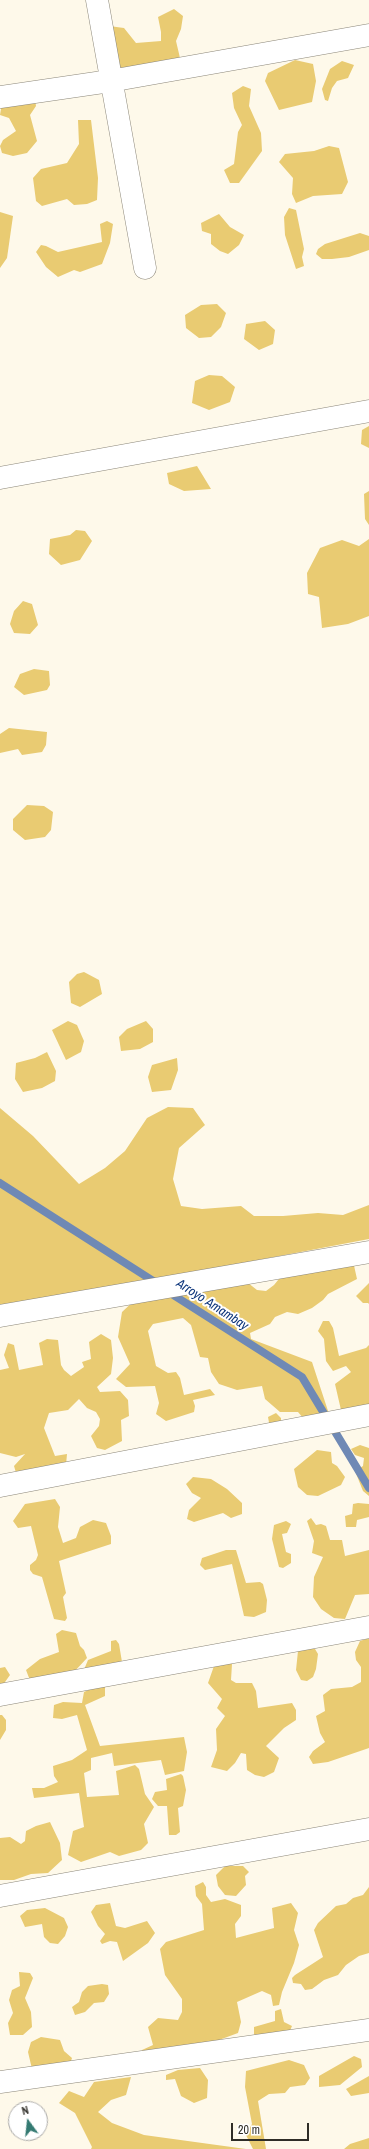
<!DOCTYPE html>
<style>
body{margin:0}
#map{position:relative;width:369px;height:2149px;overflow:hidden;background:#fef9ea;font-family:"Archivo Narrow",sans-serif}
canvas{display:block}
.north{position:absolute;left:8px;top:2101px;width:40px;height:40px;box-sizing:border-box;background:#fff;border:1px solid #acaba9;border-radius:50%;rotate:345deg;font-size:11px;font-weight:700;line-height:16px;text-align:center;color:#2f2d27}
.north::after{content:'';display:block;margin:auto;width:14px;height:18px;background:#347a72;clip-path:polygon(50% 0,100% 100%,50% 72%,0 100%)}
.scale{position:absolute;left:231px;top:2123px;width:78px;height:18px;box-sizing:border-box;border:2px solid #2f2d27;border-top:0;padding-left:5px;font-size:12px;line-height:14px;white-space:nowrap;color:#2f2d27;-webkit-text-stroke:3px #fff;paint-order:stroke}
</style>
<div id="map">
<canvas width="369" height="2149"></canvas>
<div class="north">N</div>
<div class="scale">20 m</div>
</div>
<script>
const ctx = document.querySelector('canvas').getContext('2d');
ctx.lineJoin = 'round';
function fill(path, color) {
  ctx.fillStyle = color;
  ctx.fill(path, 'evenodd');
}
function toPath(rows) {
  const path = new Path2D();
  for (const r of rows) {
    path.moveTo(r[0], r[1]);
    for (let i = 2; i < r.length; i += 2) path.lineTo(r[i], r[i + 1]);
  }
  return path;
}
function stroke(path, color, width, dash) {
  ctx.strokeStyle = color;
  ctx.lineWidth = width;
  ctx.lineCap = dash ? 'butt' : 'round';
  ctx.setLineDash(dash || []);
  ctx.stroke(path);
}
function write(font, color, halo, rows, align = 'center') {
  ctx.font = font + ' "Archivo Narrow",sans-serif';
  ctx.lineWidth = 4;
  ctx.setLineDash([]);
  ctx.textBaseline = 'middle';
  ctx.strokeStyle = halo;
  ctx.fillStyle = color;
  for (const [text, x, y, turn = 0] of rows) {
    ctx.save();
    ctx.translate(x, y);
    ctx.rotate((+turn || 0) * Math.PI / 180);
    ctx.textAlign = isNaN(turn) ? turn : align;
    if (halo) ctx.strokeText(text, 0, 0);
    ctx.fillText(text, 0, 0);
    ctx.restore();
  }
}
const green = toPath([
 [174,9,183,16,181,29,176,41,180,58,127,79,113,66,109,26,124,28,136,43,161,41,161,32,158,17],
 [295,60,313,64,316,81,312,102,279,110,265,81,268,73],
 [342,61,354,65,348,78,337,81,332,88,328,101,325,100,322,89,330,69],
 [243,86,251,89,249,106,261,133,262,151,239,183,230,183,224,170,234,164,238,132,242,125,234,108,232,93],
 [34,94,36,106,30,115,37,141,27,153,13,156,2,153,0,146,3,140,16,131,9,118,0,115,2,103],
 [78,120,91,120,98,178,97,200,87,204,74,205,67,199,42,206,36,201,33,178,41,169,67,163,79,144],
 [329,146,339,148,348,182,342,194,313,196,296,203,292,194,293,178,279,162,285,154,314,151],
 [289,208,296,210,304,249,302,257,304,266,296,269,285,235,284,217],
 [0,212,13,216,7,258,0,268],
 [219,214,230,227,244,235,239,245,228,254,220,251,211,244,211,234,202,231,201,223],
 [107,221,113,224,110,243,102,264,80,272,74,270,58,277,46,267,36,252,41,245,46,246,58,252,102,242,100,224],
 [360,233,369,236,369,250,349,257,332,259,322,259,316,254,318,249,325,244],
 [217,304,226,313,221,327,211,337,199,338,186,328,185,315,201,305],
 [265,321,275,330,273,344,259,350,244,339,246,324],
 [209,375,222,376,235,387,230,402,209,410,192,403,195,381],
 [369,426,369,448,361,444,362,430],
 [197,466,211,489,184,491,169,484,167,473],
 [369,491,369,525,365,519,364,494],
 [76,530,85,531,92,541,80,560,61,565,49,554,50,539,70,535],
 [369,539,369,616,348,624,322,628,319,597,308,594,307,573,320,548,342,540,359,546],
 [23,601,32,604,38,625,30,634,14,633,10,624,14,611],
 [34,669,49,671,50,685,47,690,24,695,14,687,20,674],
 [9,728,47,732,46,745,42,752,22,755,18,749,0,753,0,734],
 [27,805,44,806,53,812,51,830,45,837,25,840,13,830,13,819],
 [84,972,99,980,102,994,80,1007,71,1003,69,982,77,974],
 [68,1021,77,1025,84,1041,81,1052,66,1060,52,1030],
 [146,1021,153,1029,153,1042,140,1049,121,1051,119,1037,127,1029],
 [47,1052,56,1071,55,1081,42,1088,23,1092,15,1079,16,1063,35,1058],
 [177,1058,178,1070,171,1090,152,1092,148,1077,152,1065],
 [168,1107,193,1108,205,1125,179,1148,173,1179,181,1206,202,1209,241,1206,254,1216,283,1216,318,1213,343,1215,369,1205,369,1239,0,1309,0,1108,33,1136,79,1184,105,1168,125,1151,147,1118],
 [353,1261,357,1279,328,1294,323,1300,312,1308,298,1314,287,1312,275,1317,270,1324,250,1333,251,1339,312,1362,329,1414,304,1419,298,1412,280,1412,265,1399,262,1386,237,1390,219,1384,211,1372,208,1358,200,1357,191,1325,183,1318,153,1324,148,1331,156,1366,168,1373,176,1372,180,1378,184,1395,210,1389,215,1395,193,1400,195,1406,194,1412,166,1421,156,1414,159,1403,155,1386,126,1387,116,1379,130,1364,118,1337,122,1312,137,1298,243,1279,257,1290,266,1291,274,1285,283,1274],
 [369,1283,369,1304,368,1303,363,1303,356,1296],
 [323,1321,329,1321,333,1328,339,1356,366,1348,369,1345,369,1409,341,1410,335,1384,351,1372,346,1366,333,1371,326,1361,324,1339,318,1331],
 [101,1334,111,1340,113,1358,111,1374,97,1387,100,1392,120,1391,128,1400,129,1416,121,1420,122,1441,105,1450,97,1448,91,1436,99,1426,100,1419,96,1412,87,1408,79,1399,68,1410,49,1413,44,1428,55,1456,67,1454,66,1465,17,1476,14,1466,25,1454,16,1457,0,1453,0,1370,9,1368,4,1355,8,1343,14,1345,19,1370,43,1365,39,1343,47,1339,58,1340,61,1365,64,1370,71,1376,84,1367,82,1362,91,1359,89,1342],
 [276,1413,281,1418,281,1424,265,1445,258,1447,254,1445,270,1428,268,1417],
 [360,1445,369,1448,369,1496,363,1491,355,1471,363,1466,364,1458,355,1455,351,1449],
 [317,1450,331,1452,332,1463,337,1466,345,1477,341,1485,318,1496,307,1495,298,1487,294,1469],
 [193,1477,211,1479,227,1489,242,1503,242,1514,231,1518,223,1513,194,1522,187,1519,189,1510,201,1498,192,1493,186,1484],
 [55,1499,60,1507,58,1527,63,1543,76,1538,80,1527,93,1520,106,1523,111,1536,111,1544,59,1561,66,1593,63,1597,67,1618,65,1621,54,1619,42,1577,33,1574,30,1570,30,1565,36,1560,38,1555,31,1526,18,1528,13,1521,25,1504],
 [358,1503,369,1504,369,1517,357,1520,356,1527,346,1527,345,1516,352,1514,353,1504],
 [311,1518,316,1525,321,1524,326,1526,330,1540,342,1540,345,1556,369,1550,369,1594,355,1595,345,1619,334,1618,321,1609,313,1597,314,1577,323,1557,312,1553,314,1541,307,1521],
 [286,1521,291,1524,287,1533,282,1534,286,1552,291,1554,291,1563,283,1568,279,1567,272,1539,274,1525],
 [226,1550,236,1550,246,1583,260,1582,263,1584,267,1600,266,1612,254,1617,244,1616,232,1564,205,1570,200,1565,202,1558],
 [62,1630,76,1633,80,1646,84,1650,87,1658,74,1672,31,1683,26,1670,40,1659,59,1652,56,1634],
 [369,1638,369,1748,328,1762,313,1764,309,1757,313,1751,325,1742,320,1733,316,1716,325,1711,323,1695,331,1689,352,1687,361,1682,361,1667,356,1660,355,1652,360,1641],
 [116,1640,119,1644,122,1662,83,1672,88,1660,111,1651,111,1641],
 [311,1647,315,1649,318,1654,316,1669,313,1677,307,1681,301,1680,296,1670,298,1651],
 [230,1661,232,1664,231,1680,236,1683,252,1683,256,1691,258,1708,292,1703,296,1710,296,1720,284,1728,266,1746,279,1758,274,1772,264,1777,255,1775,247,1770,246,1754,241,1753,235,1763,227,1771,211,1767,217,1750,216,1729,225,1716,217,1708,222,1699,208,1683,214,1666],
 [5,1667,10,1675,0,1689,0,1668],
 [105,1686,105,1696,85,1705,100,1746,184,1737,187,1752,184,1771,165,1775,161,1760,114,1766,112,1753,91,1758,91,1770,84,1773,87,1797,119,1795,116,1771,135,1765,139,1769,145,1794,154,1807,144,1824,148,1843,141,1850,119,1856,110,1852,81,1862,68,1855,73,1831,84,1827,79,1793,34,1798,32,1788,44,1788,58,1782,54,1776,53,1766,72,1760,87,1750,77,1715,62,1719,53,1718,54,1705,63,1702,82,1703,84,1692,93,1688],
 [0,1715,2,1715,6,1720,6,1730,0,1740],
 [181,1774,183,1776,186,1790,183,1806,178,1808,180,1832,176,1835,169,1835,167,1806,158,1806,152,1799,155,1792,167,1790,166,1779],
 [50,1822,60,1843,62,1860,48,1873,31,1874,14,1880,0,1880,0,1838,10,1837,21,1844,25,1841,26,1831,36,1826],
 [225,1866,243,1866,249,1872,245,1876,246,1885,236,1896,225,1895,218,1886,216,1875],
 [203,1882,206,1887,206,1895,211,1902,225,1899,241,1905,241,1916,235,1924,236,1938,274,1928,272,1908,291,1903,298,1913,294,1930,299,1945,294,1963,282,1992,279,2005,273,2006,271,1995,262,1991,237,2002,241,2022,238,2033,219,2040,178,2048,144,2060,142,2050,153,2045,148,2027,158,2018,178,2020,182,2012,182,1999,165,1975,160,1949,166,1942,204,1930,202,1904,196,1896,195,1886],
 [369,1887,369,1953,359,1956,346,1965,338,1975,324,1980,312,1989,305,1990,301,1984,293,1983,292,1978,295,1975,323,1957,314,1930,318,1923,336,1906,346,1904,353,1898,363,1895],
 [110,1903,116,1926,125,1928,147,1921,155,1933,148,1943,123,1961,117,1942,110,1941,102,1944,100,1941,105,1934,98,1926,91,1912,96,1905],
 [45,1908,64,1918,68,1927,65,1936,58,1944,50,1943,44,1937,42,1924,25,1927,20,1916,27,1910],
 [19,1972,30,1973,33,1978,25,1998,31,2012,32,2027,23,2035,10,2035,8,2023,13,2013,9,2000,12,1990,20,1986],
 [102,1984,108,1985,109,1994,104,2002,94,2003,85,2012,75,2015,72,2007,79,2002,82,1992,88,1986],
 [281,2009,284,2022,292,2026,288,2035,258,2039,254,2034,254,2027,275,2021,275,2011],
 [41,2037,60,2040,64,2051,72,2058,70,2064,32,2069,28,2052,31,2042],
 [354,2056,361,2059,362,2067,340,2085,319,2087,319,2076],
 [289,2060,304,2065,310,2078,305,2085,290,2087,285,2093,269,2094,258,2101,266,2149,253,2149,246,2135,252,2124,245,2087,246,2071],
 [200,2068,208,2080,207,2098,194,2103,181,2096,175,2079,166,2080,166,2075,178,2070],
 [369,2076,369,2093,351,2096,346,2089],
 [131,2077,126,2095,111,2100,98,2112,112,2123,144,2135,246,2149,91,2149,92,2147,75,2113,59,2103,69,2091,84,2097,94,2082],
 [369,2138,369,2149,344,2149,350,2144]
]);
const stream = toPath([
 [0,1183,158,1284],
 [167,1291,302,1377,369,1488]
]);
const street = toPath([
 [97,0,145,268],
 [0,97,110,81,369,35],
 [0,478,369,411],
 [0,1316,369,1252],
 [0,1486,369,1415],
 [0,1695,369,1627],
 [0,1896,369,1829],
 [0,2082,369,2030]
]);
const waterNames = [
 ["Arroyo Amambay",212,1305,33]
];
fill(green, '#e9cb72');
stroke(stream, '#6f89b5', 8);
stroke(street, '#8b8679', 23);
stroke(street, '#fff', 22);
write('italic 13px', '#0c347a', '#fff', waterNames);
</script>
